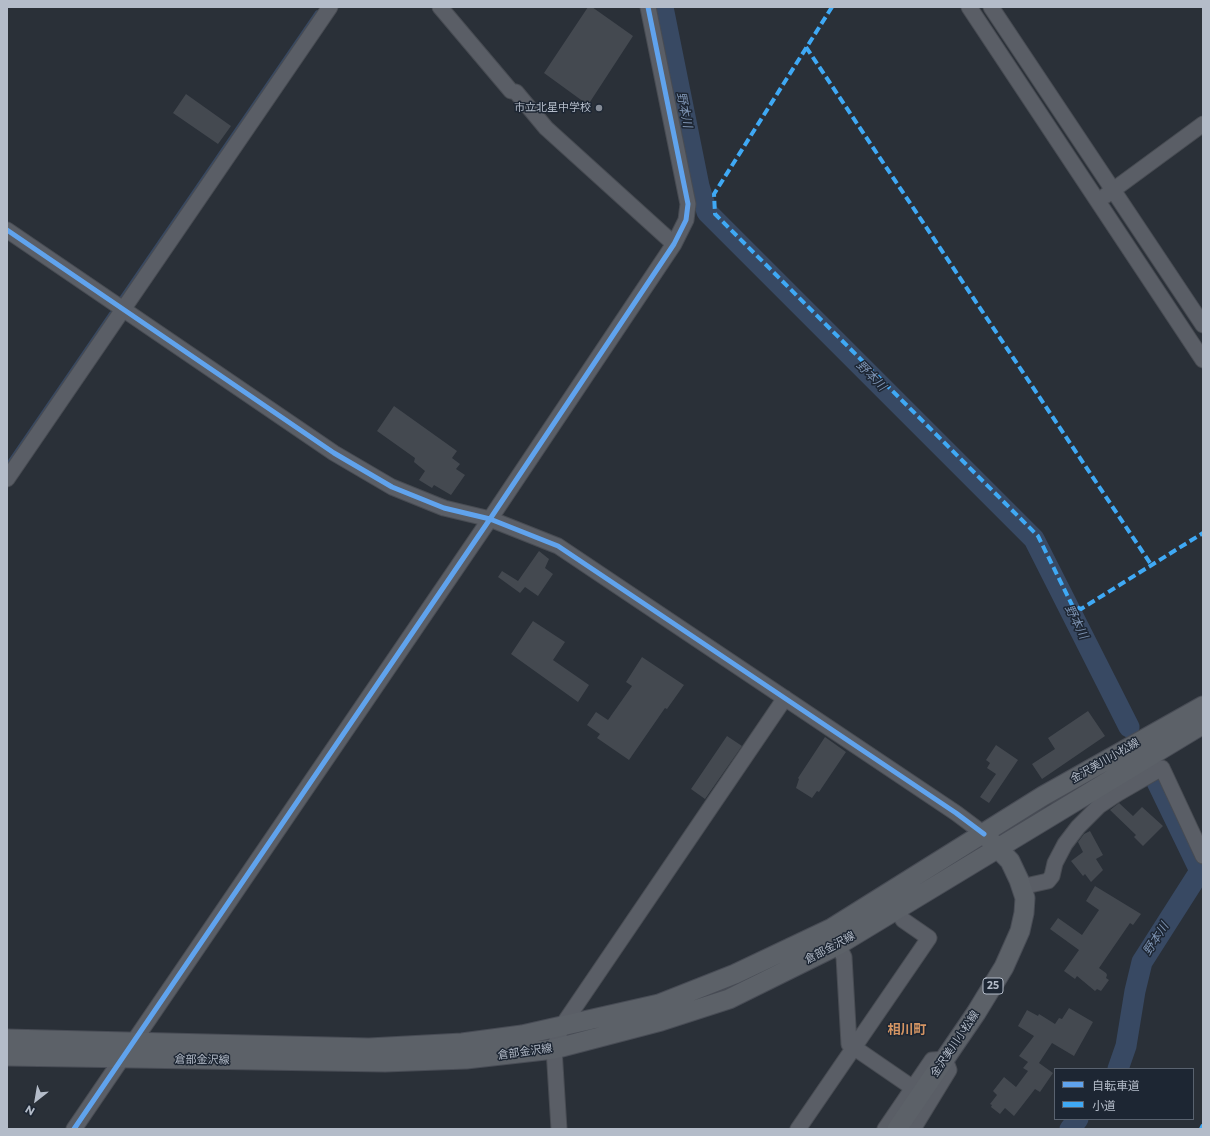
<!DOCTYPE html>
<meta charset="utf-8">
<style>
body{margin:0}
#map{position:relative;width:1210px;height:1136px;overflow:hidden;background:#2a3038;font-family:Montserrat,"Noto Sans JP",sans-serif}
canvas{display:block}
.frame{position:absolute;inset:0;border:8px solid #b4bcc9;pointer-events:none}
.legend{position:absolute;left:1054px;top:1068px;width:140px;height:52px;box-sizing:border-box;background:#1d2633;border:1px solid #59626f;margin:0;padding:5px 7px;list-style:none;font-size:12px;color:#b4bcc9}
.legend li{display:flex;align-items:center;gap:8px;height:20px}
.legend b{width:20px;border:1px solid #59626f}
.north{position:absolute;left:16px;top:1080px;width:40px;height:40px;-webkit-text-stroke:3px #1d2633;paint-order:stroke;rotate:211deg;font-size:11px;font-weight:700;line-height:16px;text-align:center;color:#b4bcc9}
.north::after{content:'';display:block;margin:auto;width:14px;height:18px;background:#b4bcc9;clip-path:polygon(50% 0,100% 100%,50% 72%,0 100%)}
</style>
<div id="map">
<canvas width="1210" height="1136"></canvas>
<div class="frame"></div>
<ul class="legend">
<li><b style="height:5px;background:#60a3ed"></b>自転車道</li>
<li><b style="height:5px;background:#3fa9f5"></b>小道</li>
</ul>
<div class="north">N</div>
</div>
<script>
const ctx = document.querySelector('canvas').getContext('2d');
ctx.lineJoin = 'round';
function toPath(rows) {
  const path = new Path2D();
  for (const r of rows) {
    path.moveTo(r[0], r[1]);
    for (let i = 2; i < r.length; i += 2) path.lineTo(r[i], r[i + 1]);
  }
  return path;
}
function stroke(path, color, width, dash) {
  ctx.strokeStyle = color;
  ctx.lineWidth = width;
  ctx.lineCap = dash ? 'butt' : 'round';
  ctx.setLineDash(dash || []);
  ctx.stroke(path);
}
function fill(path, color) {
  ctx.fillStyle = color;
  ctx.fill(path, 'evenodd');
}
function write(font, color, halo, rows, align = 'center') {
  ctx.font = font + ' Montserrat,"Noto Sans JP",sans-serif';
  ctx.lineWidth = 3;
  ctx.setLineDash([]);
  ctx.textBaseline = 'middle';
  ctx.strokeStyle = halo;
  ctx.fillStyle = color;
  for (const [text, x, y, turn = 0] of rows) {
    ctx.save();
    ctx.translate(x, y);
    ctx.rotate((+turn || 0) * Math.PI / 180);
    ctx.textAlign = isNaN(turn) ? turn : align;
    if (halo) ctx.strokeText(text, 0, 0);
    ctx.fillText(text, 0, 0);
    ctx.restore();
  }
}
const stream = toPath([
 [121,298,317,12],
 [7,465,111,313]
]);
const river = toPath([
 [663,7,699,186,707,212,1034,539,1129,727],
 [1118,1069,1126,1046,1135,991,1142,962,1200,871,1155,778],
 [1070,1129,1078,1119]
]);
const building = toPath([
 [588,7,592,7,633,36,588,105,544,73],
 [186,94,231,126,218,144,173,113],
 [394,406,457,451,452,458,460,464,456,469,465,475,451,495,434,485,432,488,419,480,425,471,414,462,415,458,377,431],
 [539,551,549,559,545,568,553,574,538,596,525,587,520,593,498,577,502,571,518,581],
 [533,621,565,642,553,660,589,685,578,702,511,654],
 [642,657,684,685,667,709,665,708,629,760,597,738,600,734,587,725,596,712,608,720,632,686,626,682],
 [1088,711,1105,736,1042,779,1032,764,1055,749,1048,738],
 [727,736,742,746,705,799,691,789],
 [825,737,846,752,819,792,817,791,812,798,796,788,799,779,798,778],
 [996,745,1018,760,989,803,980,797,996,774,987,768,990,763,986,760],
 [1119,803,1133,816,1142,807,1163,826,1143,846,1134,837,1136,835,1110,810],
 [1090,831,1103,855,1096,859,1103,870,1091,882,1085,874,1083,876,1071,861,1083,852,1078,842,1084,834],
 [1095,886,1141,914,1133,925,1130,923,1099,968,1106,973,1107,975,1106,978,1109,980,1101,991,1097,989,1095,991,1077,976,1075,979,1064,971,1079,950,1050,929,1058,918,1082,935,1099,910,1086,901],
 [1069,1008,1093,1022,1074,1056,1052,1043,1039,1063,1053,1073,1040,1092,1035,1089,1014,1116,1005,1108,1000,1114,991,1107,992,1105,990,1104,997,1095,993,1091,1004,1077,1016,1087,1028,1071,1023,1068,1028,1062,1019,1056,1034,1036,1018,1026,1027,1010,1038,1016,1039,1014,1055,1024,1059,1018,1062,1019]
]);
const minor = toPath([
 [440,7,511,91,516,92,546,128,674,244],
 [969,7,1203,360],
 [991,7,1203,325],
 [1105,196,1203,124],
 [7,230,334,453,392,487,444,508,490,519,558,546,956,813,984,834],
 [7,479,330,7],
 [1021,887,1048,881,1052,876,1055,863,1065,844,1078,827,1099,806,1117,794,1162,768,1203,856],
 [838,945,844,957,849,1044,913,1088],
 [74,1129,490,519,674,244,686,220,688,204,648,7],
 [559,1129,554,1049,562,1026,785,698],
 [798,1129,929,938,903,920,897,910],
 [885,1129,932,1060,945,1059,949,1070,913,1129]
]);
const major = toPath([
 [7,1039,369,1048,462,1043,522,1035,659,1004,735,974,832,928,1043,796,1203,706],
 [7,1056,385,1062,466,1059,554,1049,661,1021,729,999,838,945,1203,724],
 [897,1129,976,1013,1004,967,1020,931,1024,913,1025,898,1019,880,1010,861,989,839]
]);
const quiet = toPath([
 [832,7,714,194,715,214,1038,536,1072,605,1081,609,1203,533],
 [806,47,1152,566],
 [1201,1129,1203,1125]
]);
const cycleway = toPath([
 [7,230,334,453,392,487,444,508,490,519,558,546,956,813,984,834],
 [74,1129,490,519,674,244,686,220,688,204,648,7]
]);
const markers = [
 [599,108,4,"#848b96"]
];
const shields = [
 [993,986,20]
];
const shieldNames = [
 ["25",993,986]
];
const poiNames = [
 ["市立北星中学校",591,108]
];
const streetNames = [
 ["金沢美川小松線",1105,761,-30],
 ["倉部金沢線",830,948,-28],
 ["金沢美川小松線",955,1044,-56],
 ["倉部金沢線",525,1052,-8],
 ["倉部金沢線",202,1060,1]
];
const waterNames = [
 ["野本川",684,110,79],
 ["野本川",871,376,45],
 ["野本川",1076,622,63],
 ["野本川",1156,939,-57]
];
const quarterNames = [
 ["相川町",907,1030]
];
stroke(stream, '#384963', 3.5);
stroke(river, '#384963', 21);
fill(building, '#444950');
stroke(minor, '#484c53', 17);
stroke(major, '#484c55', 21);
stroke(minor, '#5a5e66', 15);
stroke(major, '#5c6168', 19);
stroke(quiet, '#3fa9f5', 4, [8, 4]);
stroke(cycleway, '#60a3ed', 5);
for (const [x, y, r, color] of markers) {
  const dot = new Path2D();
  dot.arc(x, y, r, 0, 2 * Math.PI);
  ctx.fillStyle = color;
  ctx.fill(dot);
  stroke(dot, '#1d2633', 1.5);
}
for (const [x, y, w] of shields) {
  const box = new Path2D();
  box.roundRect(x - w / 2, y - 8, w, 16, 3);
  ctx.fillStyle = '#1d2633';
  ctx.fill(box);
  stroke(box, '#b4bcc9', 1);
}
write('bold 10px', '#b4bcc9', null, shieldNames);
write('11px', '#b4bcc9', '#1d2633', poiNames, 'right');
write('11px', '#b4bcc9', '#1d2633', streetNames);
write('italic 12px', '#7c92b1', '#1d2633', waterNames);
write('bold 13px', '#d59563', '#1d2633', quarterNames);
</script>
